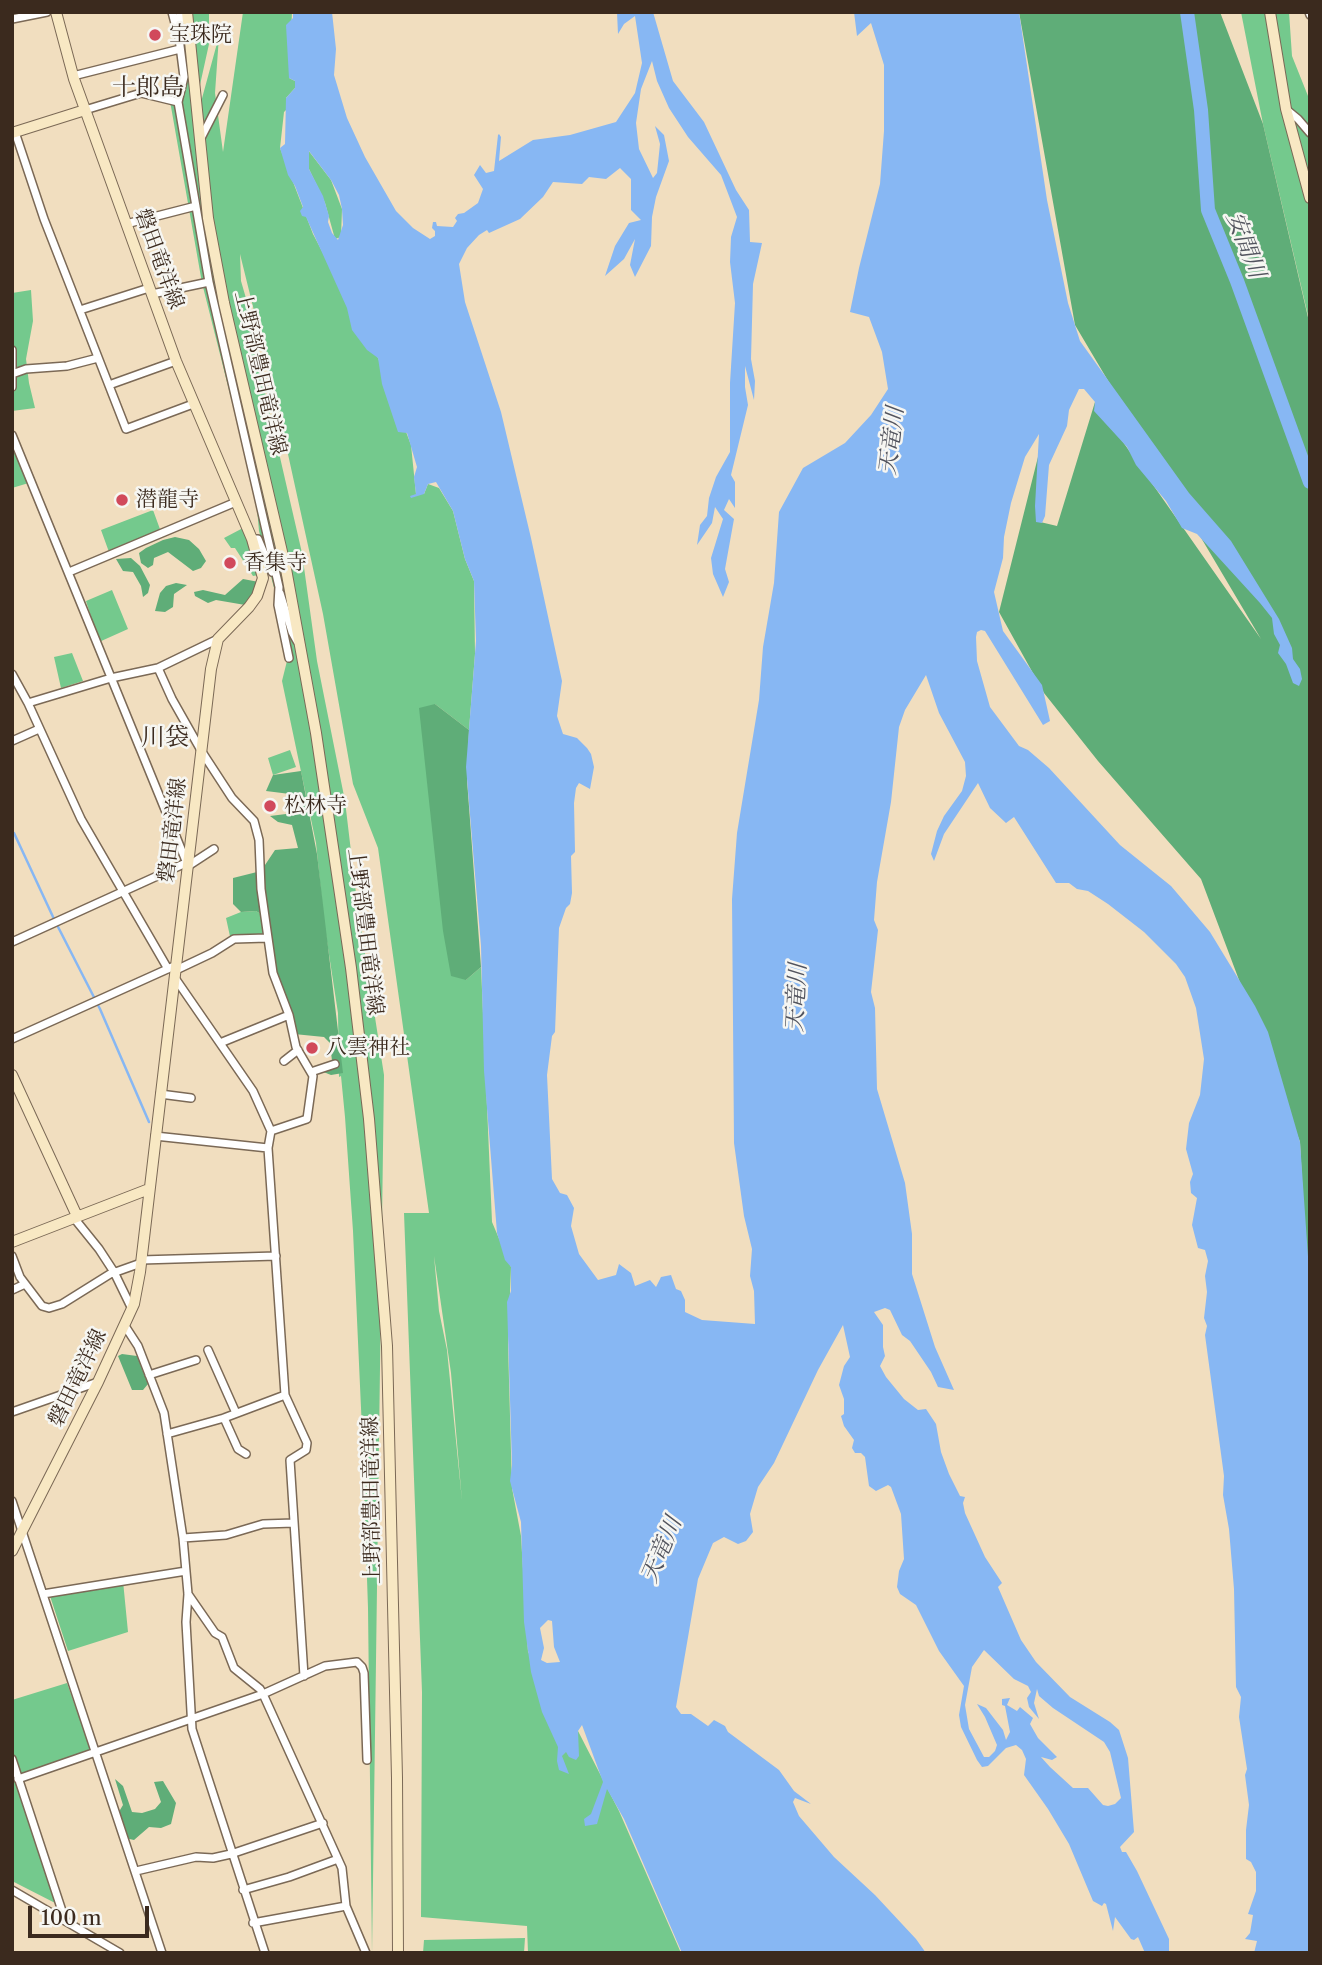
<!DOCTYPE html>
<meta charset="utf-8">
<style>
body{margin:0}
#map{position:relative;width:1322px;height:1965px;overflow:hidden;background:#f1debf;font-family:"Libre Caslon Text",serif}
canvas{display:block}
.frame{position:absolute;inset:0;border:14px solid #3b2a1e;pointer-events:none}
.scale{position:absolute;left:28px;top:1906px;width:121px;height:32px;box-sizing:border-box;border:4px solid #3b2a1e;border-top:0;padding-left:9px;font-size:21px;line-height:24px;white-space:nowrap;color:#3b2a1e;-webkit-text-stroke:5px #f6f6f2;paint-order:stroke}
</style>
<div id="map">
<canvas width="1322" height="1965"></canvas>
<div class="frame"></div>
<div class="scale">100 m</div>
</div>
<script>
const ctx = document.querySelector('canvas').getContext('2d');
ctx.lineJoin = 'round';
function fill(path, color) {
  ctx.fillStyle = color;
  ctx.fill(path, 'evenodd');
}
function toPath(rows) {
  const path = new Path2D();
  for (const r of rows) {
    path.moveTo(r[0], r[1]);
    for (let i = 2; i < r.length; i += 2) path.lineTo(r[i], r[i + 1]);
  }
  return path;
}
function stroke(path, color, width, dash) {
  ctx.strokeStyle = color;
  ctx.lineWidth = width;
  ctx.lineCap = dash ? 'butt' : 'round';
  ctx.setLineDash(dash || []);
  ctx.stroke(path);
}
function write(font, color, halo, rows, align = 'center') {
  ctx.font = font + ' "Libre Caslon Text","Noto Serif JP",serif';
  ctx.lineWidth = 5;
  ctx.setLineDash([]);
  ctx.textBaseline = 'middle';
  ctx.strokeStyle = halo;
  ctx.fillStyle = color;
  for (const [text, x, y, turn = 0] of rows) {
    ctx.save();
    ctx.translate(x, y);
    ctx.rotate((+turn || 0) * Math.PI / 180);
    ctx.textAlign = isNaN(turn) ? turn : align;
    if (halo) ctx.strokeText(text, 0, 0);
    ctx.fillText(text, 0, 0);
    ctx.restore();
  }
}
const green = toPath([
 [189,12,209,12,209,44,198,94,201,102,219,36,215,93,223,152,243,12,292,12,289,78,295,81,295,88,286,98,287,109,284,112,280,148,313,234,378,358,411,445,416,494,424,494,428,484,439,488,453,511,465,559,474,581,475,654,469,730,435,704,466,980,481,967,492,1222,511,1267,508,1344,512,1488,521,1536,528,1652,578,1731,619,1811,681,1953,528,1953,526,1898,527,1926,421,1917,422,1692,404,1213,429,1213,378,848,353,784,323,614,277,404,240,254,241,281,252,319,259,366,302,553,317,661,345,801,357,902,384,1075,372,1953,368,1608,362,1430,353,1231,345,1117,341,1076,339,1077,338,1013,324,922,316,843,282,681,287,661,278,603,259,531,256,497,202,283,170,101,178,101,184,77,182,14],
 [434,1256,451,1373,462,1501,447,1350,439,1311],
 [1241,12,1289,12,1292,56,1310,101,1310,324,1263,124],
 [308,150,331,180,342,209,341,237,335,239,325,203,309,169],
 [31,290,33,321,26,359,29,383,35,408,12,411,12,293],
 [12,435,32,482,12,488],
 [153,510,161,532,109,552,101,530],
 [243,528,255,557,259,575,253,576,235,548,231,548,224,538],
 [112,590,128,629,99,642,86,601],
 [72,653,83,681,61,688,54,657],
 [290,750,296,767,273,775,268,758],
 [256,911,264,916,263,938,231,941,226,918,241,912],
 [123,1581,128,1632,68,1651,49,1593],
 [67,1683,92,1753,17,1778,61,1906,12,1881,12,1700],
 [525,1938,524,1953,423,1953,424,1940]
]);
const forest = toPath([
 [1019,12,1220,12,1263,124,1310,326,1310,1334,1300,1142,1201,879,1098,761,1044,693,999,612,1040,449,1036,521,1057,526,1095,402,1261,639,1075,325],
 [175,537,189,540,199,549,206,561,201,568,193,571,168,552,154,558,153,565,148,568,141,563,139,553,146,548,163,540],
 [131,558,140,566,150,585,148,593,143,597,141,586,133,572,123,571,116,559],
 [243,579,259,582,251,606,216,600,208,603,195,596,194,592,203,590,225,595],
 [176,583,187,585,174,594,173,607,165,612,155,611,160,593,166,586],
 [435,704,469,730,467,780,481,967,466,980,451,976,443,931,419,708],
 [301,771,317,854,343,1073,331,1075,321,1071,332,1061,330,1043,324,1037,294,1034,272,967,264,916,256,911,241,912,233,904,233,878,261,871,275,850,298,848,292,825,278,822,270,816,294,813,294,803,290,794,266,791,273,775],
 [122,1354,137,1356,148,1384,143,1390,132,1390,118,1356],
 [115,1779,123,1786,132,1812,142,1813,155,1809,161,1802,154,1782,163,1781,176,1803,171,1824,161,1828,149,1827,134,1840,125,1838,117,1815,123,1805]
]);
const water = toPath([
 [293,12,332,12,336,49,334,75,347,118,365,157,396,211,413,228,430,239,435,236,435,231,432,228,433,222,436,222,437,226,453,227,457,221,455,218,458,214,464,213,478,203,483,189,474,175,480,165,486,173,494,171,498,135,499,134,501,137,499,161,533,140,570,135,616,122,635,93,642,63,635,16,624,24,618,34,617,12,653,12,673,81,704,122,736,190,749,210,750,242,762,243,753,284,751,359,755,381,754,400,745,366,745,387,748,405,731,475,735,482,735,508,729,499,724,510,734,519,725,569,729,582,723,597,713,574,711,558,723,519,715,507,712,523,697,545,700,525,707,516,709,498,716,477,730,452,730,383,735,303,730,262,731,237,737,217,721,175,688,137,669,108,657,81,652,61,641,89,636,123,639,149,653,178,657,173,660,144,655,126,664,135,669,161,656,197,652,217,651,246,635,277,630,265,635,239,624,259,605,276,615,246,629,223,641,220,631,210,631,179,620,168,606,179,589,177,582,184,553,182,543,197,520,219,489,233,487,230,479,235,467,248,459,264,465,302,501,412,531,538,562,681,557,716,563,734,577,738,587,748,591,754,594,767,590,789,579,783,576,788,574,803,575,852,571,856,572,893,570,904,566,908,559,928,555,1032,552,1036,547,1075,552,1179,560,1193,567,1195,574,1208,571,1226,579,1254,598,1280,616,1275,619,1264,631,1273,635,1286,650,1280,656,1287,661,1277,671,1275,676,1289,681,1291,685,1300,685,1312,702,1320,755,1324,754,1291,750,1276,752,1249,744,1216,734,1143,732,899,737,833,759,700,763,647,774,583,779,512,803,468,845,443,871,415,888,389,882,352,869,317,850,312,859,268,880,184,884,131,884,65,871,23,857,36,854,12,1019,12,1047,200,1068,303,1080,341,1189,493,1231,541,1279,619,1292,648,1293,659,1300,669,1302,679,1299,686,1293,683,1286,664,1278,653,1280,645,1274,634,1272,618,1260,603,1197,534,1182,528,1166,501,1136,465,1127,447,1094,411,1095,402,1084,389,1079,389,1069,410,1067,426,1049,465,1045,516,1042,523,1036,522,1035,506,1039,434,1025,457,1011,503,1004,537,1003,558,994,592,1003,631,1042,685,1050,721,1043,725,985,631,981,630,977,632,976,637,977,661,990,707,1019,746,1028,750,1049,768,1120,845,1171,886,1210,932,1255,1006,1268,1032,1300,1142,1310,1285,1310,1953,1254,1953,1257,1941,1245,1939,1250,1933,1253,1915,1248,1914,1256,1891,1256,1872,1251,1862,1246,1859,1246,1830,1249,1805,1245,1775,1247,1769,1239,1717,1241,1697,1236,1687,1234,1589,1229,1529,1223,1495,1224,1476,1205,1335,1207,1326,1204,1318,1207,1292,1205,1276,1208,1261,1205,1250,1198,1248,1192,1225,1197,1198,1191,1193,1190,1182,1193,1174,1186,1149,1189,1123,1200,1095,1204,1059,1196,1008,1185,977,1176,964,1144,932,1108,904,1088,891,1077,889,1069,883,1056,883,1014,817,1006,823,990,808,978,783,944,834,934,861,931,854,937,831,944,816,962,791,966,776,965,762,939,713,926,675,905,710,899,727,891,802,877,882,874,920,878,930,871,992,875,1008,877,1089,905,1183,912,1234,912,1274,935,1347,954,1390,938,1387,931,1372,910,1341,902,1335,890,1310,885,1308,874,1312,883,1325,883,1347,885,1356,880,1366,886,1377,904,1399,918,1410,926,1409,936,1424,941,1452,949,1474,960,1496,965,1497,963,1503,965,1513,985,1557,1002,1583,998,1587,1021,1640,1036,1662,1070,1697,1110,1722,1119,1730,1128,1758,1134,1832,1120,1847,1122,1852,1126,1852,1137,1871,1169,1939,1169,1953,1145,1953,1138,1937,1134,1940,1131,1939,1115,1917,1113,1931,1106,1904,1104,1903,1102,1906,1093,1901,1069,1844,1048,1809,1024,1775,1026,1759,1022,1750,1016,1745,1006,1748,988,1766,982,1767,977,1760,961,1727,959,1715,964,1686,939,1651,916,1605,900,1594,897,1587,899,1571,904,1559,901,1514,891,1487,888,1485,876,1491,869,1486,865,1457,861,1453,855,1453,852,1448,854,1440,844,1426,841,1416,844,1414,844,1399,839,1385,844,1366,850,1357,843,1325,818,1370,774,1463,758,1487,750,1514,753,1532,746,1541,738,1544,724,1537,713,1543,698,1579,676,1707,681,1714,691,1714,708,1726,714,1720,725,1726,728,1732,779,1770,794,1791,811,1804,795,1798,793,1802,799,1816,834,1857,875,1895,916,1939,926,1953,682,1953,624,1819,607,1789,597,1824,585,1826,584,1819,591,1814,603,1782,582,1725,578,1731,579,1756,576,1760,569,1757,566,1752,562,1756,569,1774,559,1770,557,1761,558,1747,542,1712,531,1672,524,1622,521,1522,510,1481,512,1465,507,1302,511,1291,511,1267,505,1260,497,1233,484,1071,481,946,466,767,476,641,474,581,465,559,453,511,436,482,428,484,424,494,411,498,410,496,416,494,414,477,417,467,407,433,398,432,382,384,378,358,367,350,352,330,347,308,306,217,302,216,300,211,303,207,295,186,288,175,280,148,285,144,286,98,295,88,295,81,289,78,286,25,293,18],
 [309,151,331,180,339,195,342,209,343,225,338,240,332,233,328,222,329,216,323,196,309,169],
 [548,1620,552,1621,554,1647,560,1662,547,1663,541,1660,544,1648,540,1628],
 [984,1650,1014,1679,1028,1686,1031,1692,1027,1698,1029,1707,1039,1719,1034,1703,1037,1689,1039,1696,1053,1708,1104,1742,1110,1752,1121,1798,1115,1804,1108,1806,1103,1805,1088,1788,1073,1788,1050,1767,1041,1757,1052,1760,1057,1757,1038,1738,1030,1724,1033,1718,1020,1707,1017,1711,1007,1705,1010,1698,1002,1699,1002,1705,1005,1706,1010,1732,1006,1740,1003,1730,986,1708,977,1704,985,1717,997,1745,995,1751,989,1757,984,1757,969,1729,965,1705,972,1667]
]);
const stream = toPath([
 [12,833,14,833,54,919,100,1009,149,1122]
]);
const river = toPath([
 [1187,12,1201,110,1208,210,1237,281,1310,482]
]);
const street = toPath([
 [172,12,176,27],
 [180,12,179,38,184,77,178,102,209,282,279,587,278,605,289,658],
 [1309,12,1310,15],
 [12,19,47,12],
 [73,76,180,49],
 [85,110,141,93,178,102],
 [1287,110,1298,119,1310,133],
 [15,132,44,219,126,429,193,404],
 [200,140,223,95],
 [126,224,196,206],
 [152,294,209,282],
 [80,310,149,288],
 [12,350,12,387],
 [12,374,26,369,67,366,98,358],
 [109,385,176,361],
 [12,435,186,861],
 [252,539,258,539,272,572],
 [69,572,236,502],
 [280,593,292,632,297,641],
 [158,668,172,699,202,752,232,798,254,821,259,840,261,889,273,973,289,1015,296,1047,313,1076,307,1119,271,1131],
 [12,674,28,703,81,819,168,969],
 [28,703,111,678,158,668,218,639],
 [12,741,39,729],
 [188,866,214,849],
 [12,942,188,862],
 [176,970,212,953,234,939,267,938],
 [175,978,253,1091,271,1131,268,1148,285,1395,307,1443,306,1450,290,1460,304,1676],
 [12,1039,172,967],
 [220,1043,289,1015],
 [284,1061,298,1050],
 [311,1072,335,1064],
 [160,1094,191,1098],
 [155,1136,268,1148],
 [74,1218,99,1249,114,1272,132,1309],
 [12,1256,20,1277,42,1306,49,1308,62,1304,110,1274,141,1263],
 [141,1260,276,1256],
 [12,1290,25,1284],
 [125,1326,138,1346,164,1413,183,1538,188,1594,186,1622,192,1729,265,1953],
 [208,1350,236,1413],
 [149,1375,196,1360],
 [12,1412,98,1382],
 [224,1418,238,1449,246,1454],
 [167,1434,224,1418,285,1395],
 [12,1501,162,1953],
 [183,1538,226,1535,263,1524,294,1523],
 [43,1594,186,1571],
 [188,1594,215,1633,222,1637,234,1668,260,1689,263,1694,342,1868,346,1906,366,1953],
 [12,1759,65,1920],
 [18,1779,263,1694,325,1666,357,1662,362,1667,364,1673,367,1760],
 [136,1871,196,1857,213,1858,231,1854,323,1823],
 [12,1890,120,1953],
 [243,1890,289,1877,338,1859],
 [253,1923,346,1906]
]);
const secondary = toPath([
 [187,12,208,218,224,303,286,569,316,733,351,968,369,1119,387,1346,397,1778,398,1953],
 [1270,12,1286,109,1310,198],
 [12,133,85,110],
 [12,1075,77,1216],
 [12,1242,149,1189],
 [12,1551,98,1382,134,1304,140,1272,211,669,218,639,249,607,257,596,263,578,252,539,176,361,74,79,56,12]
]);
const markers = [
 [155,35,7,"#d1495b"],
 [122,500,7,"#d1495b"],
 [230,563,7,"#d1495b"],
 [270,806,7,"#d1495b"],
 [312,1048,7,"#d1495b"]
];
const poiNames = [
 ["宝珠院",169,35],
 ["潜龍寺",136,500],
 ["香集寺",244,563],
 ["松林寺",284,806],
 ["八雲神社",326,1048]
];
const streetNames = [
 ["磐田竜洋線",159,259,70],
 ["上野部豊田竜洋線",260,373,77],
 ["磐田竜洋線",173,830,-83],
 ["上野部豊田竜洋線",365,932,83],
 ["磐田竜洋線",78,1378,-64],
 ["上野部豊田竜洋線",372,1500,-91]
];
const waterNames = [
 ["安間川",1245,245,69],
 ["天竜川",892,441,-83],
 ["天竜川",797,998,-87],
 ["天竜川",662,1550,-67]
];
const quarterNames = [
 ["十郎島",148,88],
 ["川袋",165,738]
];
fill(green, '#74c98d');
fill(forest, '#5fad78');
fill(water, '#87b7f3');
stroke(stream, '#87b7f3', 2.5);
stroke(river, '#87b7f3', 14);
stroke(street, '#7b6956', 10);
stroke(secondary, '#7b6956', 12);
stroke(street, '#fff', 7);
stroke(secondary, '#f8e8c3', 10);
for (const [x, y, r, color] of markers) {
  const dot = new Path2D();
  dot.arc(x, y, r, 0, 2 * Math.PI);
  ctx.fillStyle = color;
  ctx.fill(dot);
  stroke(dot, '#f6f6f2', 2.5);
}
write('21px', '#3b2a1e', '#f6f6f2', poiNames, 'left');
write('21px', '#3b2a1e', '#f6f6f2', streetNames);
write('italic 23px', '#52545e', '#f6f6f2', waterNames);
write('24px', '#3b2a1e', '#f6f6f2', quarterNames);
</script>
